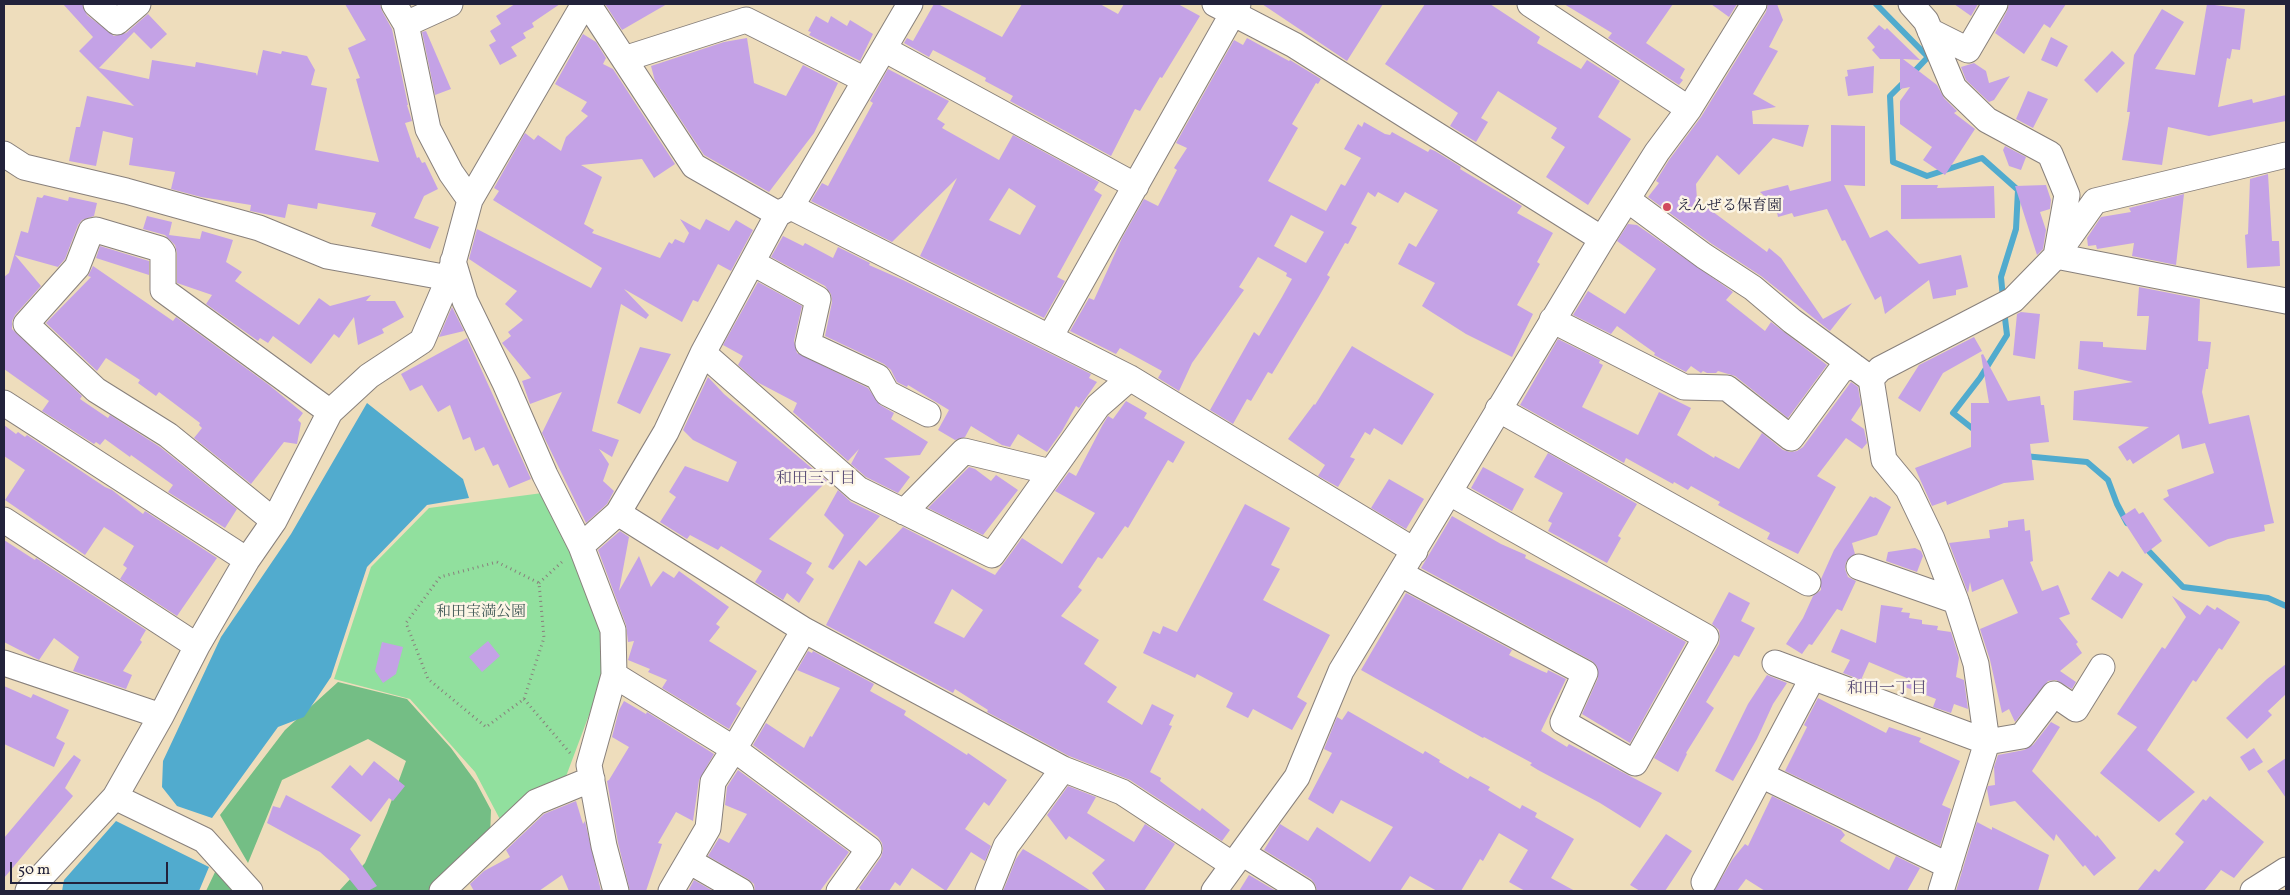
<!DOCTYPE html>
<meta charset="utf-8">
<style>
body{margin:0}
#map{position:relative;width:2290px;height:895px;overflow:hidden;background:#eeddbc;font-family:Vollkorn,serif}
canvas{display:block}
.frame{position:absolute;inset:0;border:5px solid #22223b;pointer-events:none}
.scale{position:absolute;left:10px;top:862px;width:158px;height:22px;box-sizing:border-box;border:2px solid #22223b;border-top:0;padding-left:6px;font-size:15px;line-height:18px;white-space:nowrap;color:#22223b;-webkit-text-stroke:4px #fcf5e5;paint-order:stroke}
</style>
<div id="map">
<canvas width="2290" height="895"></canvas>
<div class="frame"></div>
<div class="scale">50 m</div>
</div>
<script>
const ctx = document.querySelector('canvas').getContext('2d');
ctx.lineJoin = 'round';
function fill(path, color) {
  ctx.fillStyle = color;
  ctx.fill(path, 'evenodd');
}
function toPath(rows) {
  const path = new Path2D();
  for (const r of rows) {
    path.moveTo(r[0], r[1]);
    for (let i = 2; i < r.length; i += 2) path.lineTo(r[i], r[i + 1]);
  }
  return path;
}
function stroke(path, color, width, dash) {
  ctx.strokeStyle = color;
  ctx.lineWidth = width;
  ctx.lineCap = dash ? 'butt' : 'round';
  ctx.setLineDash(dash || []);
  ctx.stroke(path);
}
function write(font, color, halo, rows, align = 'center') {
  ctx.font = font + ' Vollkorn,"Noto Serif JP",serif';
  ctx.lineWidth = 5;
  ctx.setLineDash([]);
  ctx.textBaseline = 'middle';
  ctx.strokeStyle = halo;
  ctx.fillStyle = color;
  for (const [text, x, y, turn = 0] of rows) {
    ctx.save();
    ctx.translate(x, y);
    ctx.rotate((+turn || 0) * Math.PI / 180);
    ctx.textAlign = isNaN(turn) ? turn : align;
    if (halo) ctx.strokeText(text, 0, 0);
    ctx.fillText(text, 0, 0);
    ctx.restore();
  }
}
const green = toPath([
 [550,492,606,629,601,683,565,779,504,827,475,772,410,699,334,679,371,567,429,508]
]);
const forest = toPath([
 [338,682,407,699,451,748,476,782,491,810,490,839,430,891,339,891,365,863,387,813,406,761,368,739,282,780,248,863,220,815,285,730],
 [216,870,233,891,206,891]
]);
const water = toPath([
 [367,403,463,479,469,498,427,505,367,567,331,677,304,717,278,727,212,818,177,806,162,787,163,761,221,637,291,534],
 [116,821,209,867,199,891,62,891,64,880]
]);
const stream = toPath([
 [1876,4,1928,57,1912,74],
 [1905,81,1890,96,1893,162,1927,176,1982,158,2018,190,2016,229,2001,277,2003,298],
 [1977,432,1953,413,1980,378,2007,335,2004,310],
 [2024,456,2087,462,2108,480,2117,504,2127,523],
 [2143,545,2183,587,2268,598,2286,606]
]);
const building = toPath([
 [63,4,82,4,87,15,114,36,126,33,148,14,167,34,151,49,134,32,99,68,149,79,152,60,195,67,196,62,256,73,257,76,263,50,281,54,282,51,307,56,315,70,311,85,327,88,315,150,379,162,356,79,360,78,348,48,366,40,345,4,380,4,382,11,392,29,408,105,407,105,412,121,405,123,417,158,419,157,422,163,425,162,438,189,424,196,414,218,439,227,430,249,371,226,376,213,318,203,317,209,288,204,285,218,250,211,251,205,201,197,171,189,175,172,129,165,133,138,103,131,96,166,69,161,76,127,80,127,87,96,134,106,79,51,93,37],
 [515,4,560,4,532,23,534,27,523,33,526,38,511,47,517,56,500,65,489,45,496,41,490,31,501,24,496,16],
 [605,4,667,4,622,30],
 [934,4,938,4,1002,37,1022,4,1100,4,1118,14,1124,4,1178,4,1200,16,1162,78,1160,77,1140,111,1135,109,1111,156,1010,101,1013,96,985,81,986,78,971,70,933,50,929,57,904,43,907,38,913,41],
 [1262,4,1383,4,1347,61],
 [1425,4,1490,4,1540,37,1537,43,1581,69,1587,60,1620,81,1598,117,1631,139,1588,205,1546,177,1565,147,1551,138,1557,128,1498,91,1481,118,1488,122,1476,142,1450,126,1458,113,1385,64],
 [1564,4,1673,4,1646,43,1685,69,1680,78,1683,80,1679,85,1608,38,1612,33],
 [1711,4,1737,4,1729,17],
 [1768,4,1777,4,1783,20,1769,47,1778,51,1753,94,1776,107,1752,111,1753,124,1809,125,1803,147,1773,138,1739,175,1717,155,1696,184,1697,200,1767,252,1769,248,1781,258,1823,319,1852,303,1830,331,1761,276,1712,244,1648,197,1659,183,1656,181,1669,160,1701,117,1766,12],
 [1954,4,1978,4,1971,16],
 [2009,4,2066,4,2050,28,2044,24,2024,54,1995,33,2007,11],
 [2207,4,2245,9,2240,50,2232,49,2230,59,2227,58,2218,107,2252,99,2253,103,2286,95,2286,121,2209,136,2168,127,2162,165,2122,160,2130,112,2127,112,2134,55,2162,9,2184,22,2155,69,2195,75],
 [816,16,828,23,831,16,847,26,850,20,873,34,860,61,809,35,811,32,808,31],
 [1879,25,1885,30,1887,28,1920,60,1903,59,1937,85,1944,98,1957,111,1954,113,1975,129,1945,175,1923,160,1932,147,1900,124,1900,101,1910,87,1900,89,1900,59,1880,59,1872,50,1875,47,1867,38],
 [426,31,451,89,435,95,422,32],
 [583,34,596,42,606,58,603,64,613,69,675,164,654,178,642,159,581,165,602,177,584,224,594,230,592,233,660,258,669,242,672,244,675,239,684,243,689,233,680,219,700,230,706,219,729,231,736,220,753,230,731,271,718,264,698,302,693,300,682,322,624,289,649,315,646,319,621,304,592,431,619,440,612,457,599,449,609,464,603,481,614,491,607,504,586,523,542,433,562,392,530,404,522,381,531,378,502,343,511,336,508,332,523,320,505,304,517,291,469,259,477,229,591,288,602,268,493,200,499,191,494,188,525,133,534,140,538,135,561,151,566,137,588,116,581,111,587,102,555,84],
 [2051,37,2068,46,2057,67,2041,60],
 [747,38,754,83,786,96,803,65,838,83,814,133,769,192,704,155,655,81,651,66,724,42],
 [1247,38,1289,61,1290,60,1321,79,1318,84,1316,83,1292,124,1298,128,1268,181,1326,211,1341,184,1345,186,1361,158,1344,149,1358,124,1362,127,1364,122,1385,134,1390,135,1392,132,1428,152,1430,149,1435,151,1461,167,1460,169,1522,206,1517,213,1553,233,1537,262,1540,264,1517,305,1533,314,1512,357,1466,334,1422,306,1435,283,1398,264,1409,243,1416,247,1438,210,1405,192,1398,203,1378,192,1375,197,1368,192,1351,224,1357,227,1348,244,1345,243,1327,275,1330,277,1318,298,1272,374,1268,372,1251,401,1247,399,1233,424,1210,410,1254,332,1259,336,1282,297,1292,279,1286,276,1287,273,1258,257,1239,287,1244,290,1192,363,1179,391,1158,378,1162,371,1120,348,1116,354,1070,331,1089,298,1094,300,1122,238,1144,199,1158,206,1177,170,1174,168,1187,148,1176,143,1234,40,1243,45],
 [1291,215,1324,232,1306,263,1274,246],
 [2112,51,2125,63,2097,93,2084,80],
 [1974,63,1986,71,1989,83,2010,76,1994,100,1989,102,1966,80,1961,67],
 [1874,66,1873,93,1848,96,1845,77,1848,76,1847,70],
 [888,69,949,101,937,119,945,124,942,128,999,160,1013,135,1099,182,1094,190,1102,195,1057,277,1065,281,1044,318,920,256,957,178,892,242,811,201,822,183,828,186,873,103,870,101],
 [1009,188,1036,206,1020,235,989,220],
 [2028,91,2048,99,2033,128,2016,119],
 [1831,125,1865,126,1865,186,1844,185,1870,238,1887,230,1919,264,1961,255,1968,287,1956,290,1956,295,1933,299,1929,280,1885,314,1881,296,1875,300,1845,240,1842,241,1827,209,1794,217,1792,213,1778,217,1776,207,1760,192,1788,185,1790,191,1831,181],
 [2005,146,2026,157,2021,170,2009,166,2003,150],
 [2268,174,2272,241,2279,241,2280,266,2247,268,2245,235,2248,234,2250,179],
 [1901,185,1938,185,1937,188,1994,186,1995,218,1901,219],
 [2046,185,2051,200,2050,209,2040,212,2046,230,2043,249,2037,255,2015,186],
 [2184,194,2176,265,2132,256,2134,243,2097,249,2096,245,2088,246,2087,238,2101,217,2131,212,2129,208],
 [44,195,68,201,69,197,97,203,94,216,82,220,78,225,65,259,58,267,15,255,41,286,15,315,12,321,12,329,82,396,80,399,108,418,110,415,160,447,237,509,225,528,168,492,173,485,131,455,130,457,105,439,100,445,96,442,94,444,42,411,49,401,4,369,4,277,9,273,21,231,28,233,37,197,42,198],
 [147,216,172,222,169,235,200,239,202,231,233,240,226,262,242,272,235,281,299,325,319,298,330,306,371,295,366,301,395,301,404,317,382,329,384,333,358,345,354,317,339,338,334,334,311,364,273,336,268,343,260,338,258,341,206,304,212,295,177,283,177,253,175,245,165,235,143,229],
 [1628,224,1637,225,1733,292,1726,300,1765,331,1771,322,1827,365,1788,418,1735,376,1718,371,1716,373,1707,373,1703,371,1701,373,1691,366,1686,372,1654,355,1655,353,1617,326,1611,334,1573,315,1588,291,1625,314,1656,269,1617,241],
 [783,236,803,246,805,243,833,258,838,247,870,263,869,265,903,280,1091,374,1089,378,1097,382,1079,408,1076,406,1062,431,1047,452,1018,434,1010,447,1002,445,971,426,965,437,955,440,938,430,949,410,908,385,907,387,897,382,891,370,884,364,825,336,832,302,831,294,825,286,771,257],
 [100,246,149,261,149,275,96,258],
 [93,266,173,321,176,317,269,385,303,413,298,420,301,423,297,444,284,442,251,484,194,438,202,428,199,425,200,423,159,392,156,396,138,383,140,380,106,358,97,371,46,323,91,277,88,276],
 [758,282,802,306,794,341,797,353,868,388,880,405,894,413,891,419,928,442,920,455,884,458,910,477,898,493,866,477,851,464,859,449,848,461,793,412,797,403,757,382,738,365,743,356,723,345],
 [2139,287,2200,299,2198,341,2211,342,2208,369,2206,369,2202,392,2209,424,2249,415,2274,523,2264,525,2265,531,2228,539,2209,547,2163,499,2169,496,2167,490,2214,473,2205,443,2182,449,2179,434,2133,464,2130,459,2127,461,2118,447,2149,427,2073,420,2074,391,2133,382,2078,369,2080,341,2103,342,2103,347,2146,350,2149,316,2137,316],
 [452,307,464,331,439,337],
 [2021,312,2040,314,2035,359,2013,355,2017,314],
 [1974,337,1982,351,1943,373,1920,412,1898,398,1919,365],
 [467,338,531,479,509,488,498,464,493,466,484,447,475,451,470,437,463,440,450,405,438,412,422,385,410,391,401,374],
 [1558,339,1600,360,1599,363,1603,365,1582,407,1638,435,1659,392,1691,408,1677,435,1714,458,1715,456,1739,469,1762,433,1783,450,1790,452,1797,451,1803,447,1851,382,1858,387,1861,405,1851,420,1864,429,1867,443,1862,449,1846,438,1817,476,1836,487,1798,554,1767,539,1770,533,1718,505,1720,502,1691,486,1688,490,1674,482,1673,484,1626,458,1624,463,1520,405],
 [1352,346,1434,394,1402,445,1374,428,1370,435,1365,432,1350,457,1355,459,1338,487,1318,476,1325,465,1288,439,1314,404,1315,405],
 [640,347,671,354,640,414,617,403],
 [1983,354,2008,401,2040,396,2041,405,2044,405,2049,442,2030,444,2034,480,2004,483,1947,505,1946,501,1932,506,1915,468,1971,447,1971,403,1989,403,1981,355],
 [708,377,724,394,827,481,769,539,812,563,806,573,814,579,799,603,787,593,783,600,755,582,762,571,721,546,718,550,690,535,687,539,660,522,676,497,669,492,685,466,728,482,737,462,693,440,683,430],
 [1126,401,1147,413,1144,418,1185,442,1173,463,1168,460,1128,528,1125,526,1102,559,1098,557,1078,587,1082,590,1061,616,1099,640,1084,664,1117,687,1107,702,1142,725,1152,704,1174,715,1169,725,1172,726,1150,772,1161,778,1160,781,1200,811,1202,808,1230,830,1222,841,1130,780,1069,756,987,712,988,710,955,689,953,693,826,625,859,560,866,566,903,527,995,575,1022,538,1062,564,1095,513,1055,491,1069,472,1076,476,1102,426,1108,416,1113,419],
 [952,589,983,610,964,638,934,623],
 [4,425,16,434,18,432,25,437,27,435,105,487,112,490,143,514,145,511,217,558,177,616,120,579,127,568,123,565,134,546,104,527,85,555,5,500,25,470,4,456],
 [1548,453,1637,504,1618,536,1621,538,1607,563,1548,531,1552,523,1548,521,1563,493,1534,477],
 [969,467,975,469,991,481,996,475,1018,490,983,535,928,508],
 [1483,467,1524,489,1512,511,1471,488],
 [1389,479,1424,499,1406,529,1371,508],
 [838,490,851,502,880,516,833,570,828,567,844,535,824,515],
 [1870,496,1874,498,1875,497,1891,507,1877,535,1852,543,1855,554,1846,562,1845,569,1848,577,1856,581,1842,611,1837,609,1812,645,1809,644,1802,654,1786,644,1803,618,1813,596,1821,590,1821,579,1834,550],
 [1245,504,1290,528,1271,565,1280,569,1263,600,1330,635,1297,697,1307,703,1292,730,1253,709,1248,718,1226,707,1233,693,1197,674,1195,678,1143,653,1153,631,1160,634,1163,626,1177,632],
 [2135,508,2139,514,2143,512,2162,541,2145,554,2121,517],
 [1452,516,1501,544,1526,555,1525,558,1625,608,1686,642,1630,743,1582,714,1598,678,1597,666,1592,661,1421,568],
 [2024,519,2025,531,2030,530,2033,561,2030,562,2042,591,2058,585,2070,614,2059,618,2078,642,2076,644,2082,653,2060,671,2076,682,2072,689,2056,680,2048,681,2015,722,2009,709,2002,713,1990,660,1980,629,2018,613,2003,579,1972,592,1970,582,1968,593,1949,543,1990,538,1989,530,2008,527,2008,521],
 [620,531,629,537,619,591,639,556,651,587,663,571,674,578,679,571,729,607,716,624,720,627,709,641,757,671,736,704,741,708,729,729,662,688,667,680,648,672,650,669,628,660,634,641,628,642,626,625,598,550],
 [4,540,35,560,36,558,146,630,140,640,142,642,123,671,132,675,126,689,73,671,79,657,54,638,39,660,4,642],
 [1915,548,1921,551,1923,556,1917,572,1886,561,1888,552],
 [2109,571,2118,577,2122,571,2143,584,2122,619,2091,599],
 [1729,592,1750,603,1741,621,1755,628,1739,657,1734,655,1706,702,1714,708,1686,753,1687,754,1678,772,1654,758,1719,644,1720,637,1719,630,1712,624],
 [1406,593,1512,650,1509,655,1542,671,1547,673,1548,670,1566,679,1541,731,1567,747,1569,744,1662,793,1640,828,1600,803,1538,770,1530,765,1532,763,1484,737,1483,738,1361,670],
 [2172,596,2200,615,2207,605,2215,610,2217,607,2240,622,2222,650,2219,648,2196,682,2193,680,2147,750,2195,792,2159,822,2100,773,2137,727,2117,714,2162,647,2165,649,2186,617],
 [1881,605,1903,608,1901,612,1910,613,1909,618,1922,620,1922,624,1938,626,1937,630,1951,632,1959,658,1956,677,1964,680,1968,709,1954,704,1951,713,1933,707,1936,699,1905,687,1909,679,1869,662,1861,680,1843,673,1850,660,1831,652,1841,629,1876,643],
 [488,641,500,656,482,672,469,657],
 [382,642,403,647,396,674,383,683,375,671],
 [808,651,812,653,813,651,874,684,870,691,906,711,904,715,967,755,968,753,1007,780,989,806,984,802,965,829,991,846,985,861,971,852,946,891,912,868,900,886,895,882,889,891,862,891,859,888,881,857,883,850,882,843,878,837,753,745,766,723,804,748,810,736,812,737,840,688,797,670],
 [2286,664,2286,694,2268,711,2272,715,2247,739,2226,718,2267,679],
 [1767,675,1787,683,1773,704,1757,739,1733,781,1715,771,1748,704],
 [4,686,31,698,33,694,69,710,56,738,65,743,54,767,4,744],
 [1818,698,1886,733,1889,727,1921,738,1919,742,1960,761,1942,805,1951,809,1940,846,1785,771,1807,727,1804,725],
 [624,701,646,714,647,712,714,754,699,780,693,821,676,812,658,843,662,844,646,891,630,891,618,843,607,781,609,780,629,747,612,737,619,710],
 [1348,711,1423,754,1425,751,1440,760,1439,762,1468,779,1470,776,1490,787,1488,790,1520,809,1522,805,1537,813,1535,817,1574,839,1551,878,1575,891,1525,891,1509,882,1528,850,1499,833,1483,861,1480,859,1461,891,1437,891,1410,876,1400,891,1317,891,1315,884,1311,879,1264,850,1280,824,1308,841,1317,827,1370,862,1393,827,1341,800,1333,814,1308,799,1332,753,1324,749,1337,717,1342,720],
 [2051,722,2060,727,2032,771,2096,837,2097,835,2116,858,2094,876,2085,865,2083,867,2056,834,2054,841,2015,801,1990,806,1987,789,1988,786,1995,785,1994,767,1998,755,2024,750,2033,745],
 [2254,748,2263,762,2249,771,2240,757],
 [74,755,81,760,65,788,73,796,4,878,4,838],
 [2286,758,2286,798,2267,771],
 [374,761,405,786,393,801,389,798,371,822,331,787,350,765,362,776],
 [738,770,849,852,820,891,755,891,754,884,748,879,708,856,719,838,729,843,747,814,725,805,727,787],
 [1068,786,1096,797,1087,813,1134,842,1145,824,1175,844,1144,891,1106,891,1092,873,1105,860,1069,836,1066,840,1047,815],
 [286,795,361,835,350,849,377,886,368,891,359,891,346,875,320,852,267,823,273,806,280,808],
 [1772,796,1841,830,1845,835,1840,841,1889,870,1896,856,1920,868,1907,891,1765,891,1746,879,1737,891,1714,891,1732,860,1745,844,1748,846],
 [2210,796,2264,842,2234,878,2221,870,2204,891,2137,891,2155,869,2159,872,2184,842,2175,834,2203,799,2206,801],
 [576,801,583,824,585,821,601,891,569,891,562,875,539,891,474,891,470,884,484,871,510,857,506,850,544,814],
 [1977,822,1992,830,1992,827,2049,855,2038,891,1956,891],
 [1666,834,1692,851,1665,891,1640,891,1630,885],
 [1023,849,1045,862,1091,891,1003,891,1016,859],
 [1249,875,1276,891,1239,891],
 [694,880,713,891,688,891]
]);
const path = toPath([
 [497,562,539,583,544,638,524,699,486,727,428,679,406,623,440,577,497,562],
 [539,583,563,561],
 [524,699,570,753]
]);
const minor = toPath([
 [96,4,117,22,138,4],
 [394,4,406,24],
 [450,4,406,24,428,129,451,173,470,200],
 [588,4,694,166,778,214,791,207,910,4],
 [1215,4,1294,45,1602,239],
 [1530,4,1689,109],
 [1911,4,1926,21,1954,88,1987,120,2050,154,2067,195,2056,256,2286,301],
 [1930,31,1968,50,1995,4],
 [884,49,1136,186],
 [624,59,746,20,865,80],
 [4,154,24,167,126,191,259,228,327,256,449,278],
 [1628,200,1704,256,1753,288,1792,321,1871,379,1884,460,1908,489,1932,539,1956,601,1976,664,1987,742,1941,891],
 [791,207,1130,378,1415,551],
 [453,261,465,301,505,383,545,475,581,546,613,630,614,675,589,765,604,846,616,891],
 [753,263,818,299,808,344,878,377,887,393,928,414],
 [1552,320,1684,387,1727,388,1791,438,1841,370,1853,366],
 [1050,337,1238,4],
 [703,353,858,489,992,555,1098,406,1130,378],
 [1871,379,1880,369,2013,300,2056,256,2095,201,2286,155],
 [4,403,247,560],
 [1498,409,1808,583],
 [904,512,964,451,1051,472],
 [618,513,804,630,1063,769,1122,792,1233,865],
 [4,520,197,646],
 [274,521,168,435,96,390,26,324,77,267,91,231,96,230,160,249,163,253,163,290,330,412],
 [581,546,618,513,666,432,703,353,778,214],
 [1859,567,1956,601],
 [1401,574,1585,673,1563,722,1635,763,1706,637,1450,493],
 [4,663,161,716],
 [1775,663,1987,742,2022,736,2054,694,2076,709,2102,667],
 [614,675,734,749,869,849,839,891],
 [1761,775,1949,866],
 [115,797,204,840,250,891],
 [1242,853,1303,891],
 [689,861,741,891],
 [1704,882,1813,677],
 [28,891,115,797,161,716,197,646,247,560,274,521,330,412,369,376,422,341,449,278,470,200,584,4],
 [442,891,536,802,592,779],
 [671,891,708,828,713,782,734,749,804,630],
 [988,891,1006,846,1063,769],
 [1214,891,1297,777,1341,671,1602,239,1657,152,1689,109,1754,4],
 [2253,891,2286,870]
]);
const markers = [
 [1667,207,5,"#d1495b"]
];
const poiNames = [
 ["えんぜる保育園",1677,207]
];
const parkNames = [
 ["和田宝満公園",481,613]
];
const neighbourhoodNames = [
 ["和田三丁目",816,480],
 ["和田一丁目",1887,690]
];
fill(green, '#91e09e');
fill(forest, '#74be85');
fill(water, '#51abce');
stroke(stream, '#51abce', 6);
fill(building, '#c4a2e6');
stroke(minor, '#88807c', 27);
stroke(path, '#88807c', 3, [1, 4]);
stroke(minor, '#fff', 25);
for (const [x, y, r, color] of markers) {
  const dot = new Path2D();
  dot.arc(x, y, r, 0, 2 * Math.PI);
  ctx.fillStyle = color;
  ctx.fill(dot);
  stroke(dot, '#fcf5e5', 2);
}
write('15px', '#22223b', '#fcf5e5', poiNames, 'left');
write('15px', '#435b59', '#fcf5e5', parkNames);
write('16px', '#5b4f77', '#fcf5e5', neighbourhoodNames);
</script>
